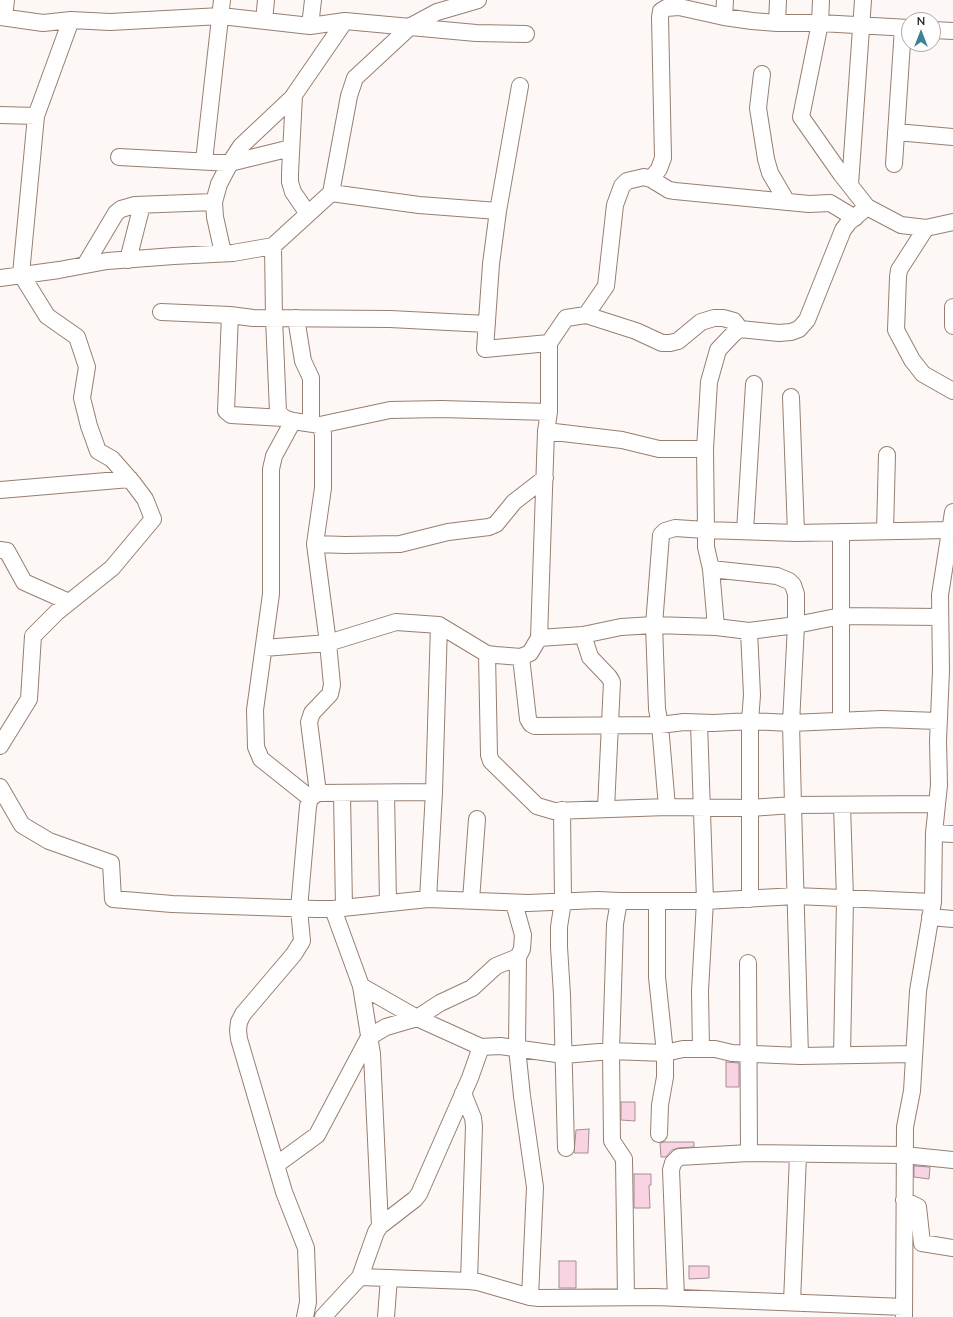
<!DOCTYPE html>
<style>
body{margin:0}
#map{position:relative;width:953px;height:1317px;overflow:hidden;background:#fdf8f5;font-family:Lato,sans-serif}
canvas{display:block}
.north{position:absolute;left:901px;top:12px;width:40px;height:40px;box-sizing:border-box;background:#fff;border:1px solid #aca8a6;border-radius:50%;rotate:0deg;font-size:11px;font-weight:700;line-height:16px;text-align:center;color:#302621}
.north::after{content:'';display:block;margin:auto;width:14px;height:18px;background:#3f8293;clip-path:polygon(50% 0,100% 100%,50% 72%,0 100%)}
</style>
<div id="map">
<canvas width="953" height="1317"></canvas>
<div class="north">N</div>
</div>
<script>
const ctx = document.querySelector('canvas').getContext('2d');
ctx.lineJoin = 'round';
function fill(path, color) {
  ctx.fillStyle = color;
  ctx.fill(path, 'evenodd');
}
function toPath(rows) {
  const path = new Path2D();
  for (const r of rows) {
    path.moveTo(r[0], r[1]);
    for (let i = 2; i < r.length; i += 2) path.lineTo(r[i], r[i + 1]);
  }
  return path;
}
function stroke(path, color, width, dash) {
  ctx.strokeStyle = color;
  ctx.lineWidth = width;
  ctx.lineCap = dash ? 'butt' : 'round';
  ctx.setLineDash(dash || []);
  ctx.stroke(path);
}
const building = toPath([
 [726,1062,739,1063,739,1087,726,1087,726,1062],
 [621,1102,635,1102,635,1121,621,1120,621,1102],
 [589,1129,588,1153,574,1153,576,1130,589,1129],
 [664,1142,694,1142,694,1147,678,1148,672,1150,666,1157,661,1157,660,1143,664,1142],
 [914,1166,930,1167,929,1179,914,1177,914,1166],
 [634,1174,651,1174,651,1185,649,1185,650,1208,634,1208,634,1174],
 [559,1261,576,1261,576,1288,559,1288,559,1261],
 [689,1266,709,1266,709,1278,689,1279,689,1266]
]);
const minor = toPath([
 [821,0,820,23,801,117,841,174,867,207,901,225,926,228,953,222],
 [0,17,43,23,71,20,110,22,221,16,310,26,345,21,476,33,526,34],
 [4,17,6,0],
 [724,17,725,0],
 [264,21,266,0],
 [777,23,778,0],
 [310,26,313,0],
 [933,30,953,31],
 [762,74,758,108,766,159,770,173,787,202],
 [520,86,498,211,491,264,485,349,549,343,549,412,546,431,539,638,583,635,590,657,609,677,612,682,606,808],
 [294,95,290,173,290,182,293,192,308,214],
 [0,115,36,116],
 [896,132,953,137],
 [119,157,230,163,291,148],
 [204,161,222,0],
 [894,164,903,28],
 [651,179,659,169,663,158,660,17,661,11,666,8,679,7,724,17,752,21,777,23,820,23,909,28],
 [850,185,863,0],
 [331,193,419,205,498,211],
 [926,228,899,270,898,277,896,330,912,360,923,374,953,391],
 [273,246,274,318,278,412,284,418,293,421,320,425,323,434,323,488,315,544,345,545,400,544,448,532,489,527,496,524,514,502,545,478],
 [223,253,215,217,214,202,219,184,230,163,241,146,292,98,345,21],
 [128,260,142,205],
 [85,265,116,213,121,209,135,205,214,202],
 [0,278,59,270,107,261,174,256,233,253,273,246,331,193,349,96,355,78,411,26,437,12,478,0],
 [953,307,953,326],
 [161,312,230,315,253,318,390,319,487,324],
 [230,315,226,411,231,415,284,418],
 [586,315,606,286,615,205,622,186,627,181,644,177,651,179,669,190,675,191,809,204,830,203,855,218],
 [296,318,303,361,311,378,311,423],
 [549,343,566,318,586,315,636,331,662,343,670,343,678,341,701,322,714,318,723,318,734,321,740,329],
 [791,397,796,533],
 [293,421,274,456,271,469,271,594,255,710,256,747,261,759,310,798],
 [320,425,390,410,441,409,549,412],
 [546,431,622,440,659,449,705,449],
 [0,490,130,479],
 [745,531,754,384],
 [885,531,887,455],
 [841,532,841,616,940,617],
 [315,544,328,643,332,685,330,694,312,713,309,722,318,793,434,792],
 [0,550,7,551,24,582,69,602],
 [716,627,749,631,796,625,841,616,841,720],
 [749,631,752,695,750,721,750,899],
 [583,635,621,627,654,625,661,535,665,531,675,528,706,530,705,449,709,382,718,350,734,333,740,329,779,333,791,332,799,329,807,320,843,230,849,222,867,207],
 [264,648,328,643,396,622,439,625],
 [487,654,489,755,491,761,537,806,554,811,667,807,750,808,793,805,791,723,796,625,796,594,793,585,789,581,777,576,711,569],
 [521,657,528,719,531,724,535,726,660,725,684,722,714,723,750,721,791,723,882,719,938,721],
 [699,723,705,901,700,991,701,1049],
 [0,746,29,699,33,636,57,612,112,568,153,519,145,499,133,483,112,459,98,451,89,426,82,398,87,367,77,337,47,316,21,274,36,116,71,20],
 [0,787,22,825,49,841,111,863,113,899,172,904,316,909,333,909,428,899,528,903,598,900,619,901,705,901,796,896,933,902],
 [342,793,344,908],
 [386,793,388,903],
 [842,805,845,899,842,1055],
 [667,807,660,725,657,709,654,625,716,627,711,569,706,547,706,530,796,533,950,530],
 [562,810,563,901,559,927,559,947,562,995,566,1148],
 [934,833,953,834],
 [428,899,434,792,439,625,487,654,496,655,521,657,530,653,539,638],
 [471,900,477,819],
 [619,901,615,924,611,1051,612,1141,624,1159,626,1297],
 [657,901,657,977,665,1053,665,1077,660,1105,659,1134],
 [333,909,361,986,372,1054,380,1226],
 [930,917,953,919],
 [518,957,517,1048,522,1096,535,1187,530,1297],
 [748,963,749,1153],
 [361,986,417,1018,481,1047,500,1046,564,1055,611,1051,665,1053,683,1049,715,1049,732,1053,800,1056,914,1054],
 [800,1056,793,805,937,804],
 [463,1093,473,1118,474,1126,469,1281],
 [276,1165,317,1135,369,1037,386,1027,417,1018,440,1003,472,988,496,966,518,957,522,949,523,935,514,903],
 [904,1200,918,1207,922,1243,953,1248],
 [360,1277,469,1281,478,1282,530,1297,539,1298,655,1297,904,1307],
 [676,1298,671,1170,673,1163,679,1157,749,1153,904,1155,953,1160],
 [792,1302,798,1155],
 [305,1317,308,1302,306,1248,284,1192,239,1039,238,1030,239,1022,243,1014,294,954,302,941,299,909,308,806,310,798,318,793],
 [323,1317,360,1277,376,1232,380,1226,415,1199,419,1194,470,1078,481,1047],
 [386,1317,389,1278],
 [904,1317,905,1127,912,1091,918,991,933,902,934,833,939,785,938,741,941,671,940,595,953,512]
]);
fill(building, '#f8d4e2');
stroke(building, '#a78c96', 1);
stroke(minor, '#967f71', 18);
stroke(minor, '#fff', 16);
</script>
